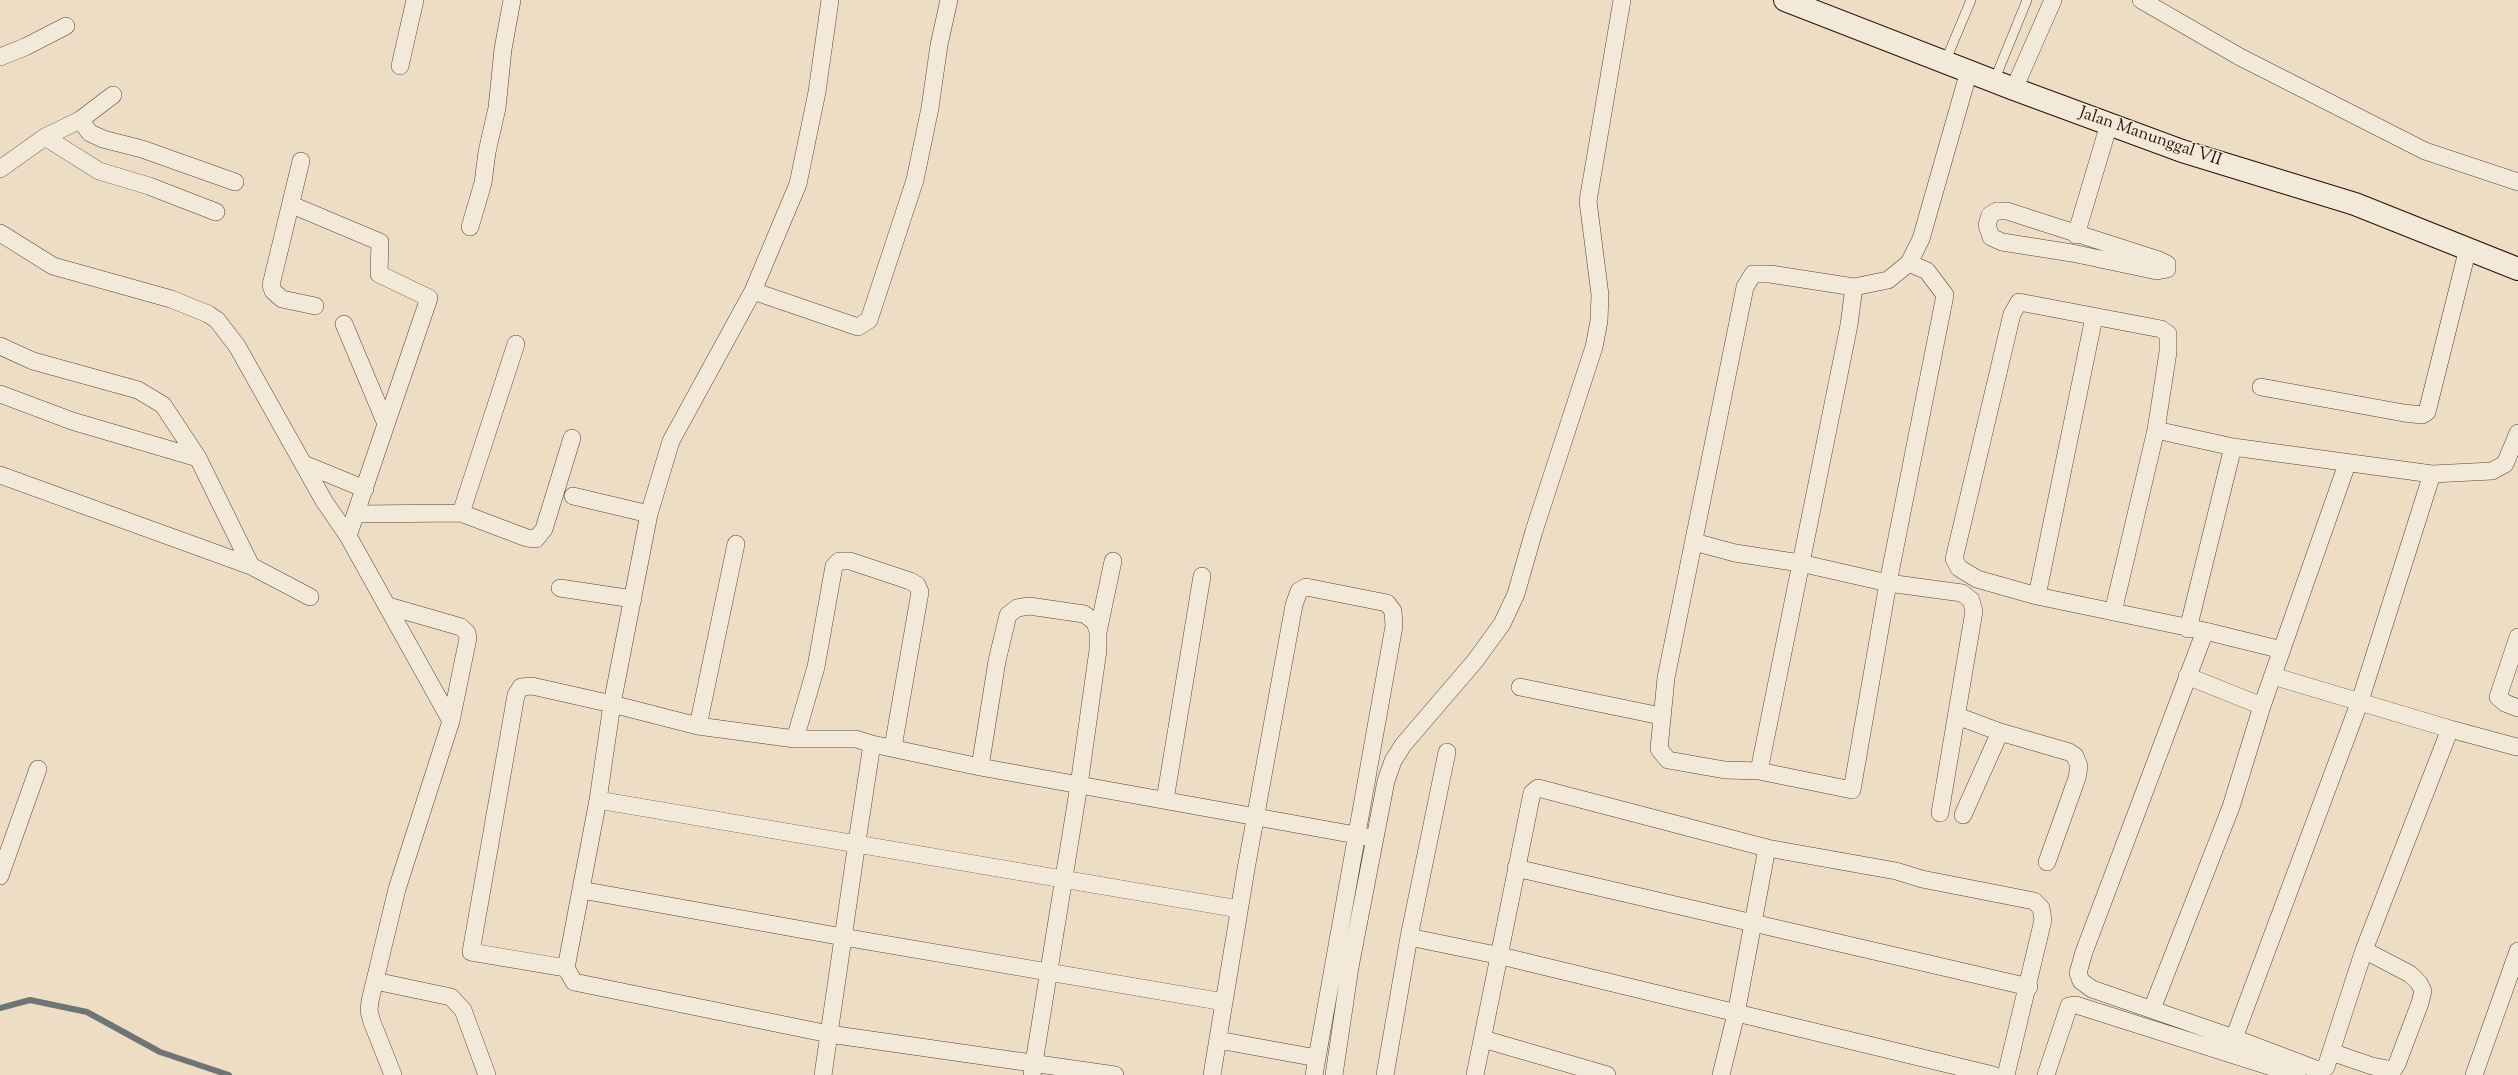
<!DOCTYPE html>
<style>
body{margin:0}
canvas{display:block;background:#edddc4}
</style>
<canvas width="2518" height="1075"></canvas>
<script>
const ctx = document.querySelector('canvas').getContext('2d');
ctx.lineJoin = 'round';
function toPath(rows) {
  const path = new Path2D();
  for (const r of rows) {
    path.moveTo(r[0], r[1]);
    for (let i = 2; i < r.length; i += 2) path.lineTo(r[i], r[i + 1]);
  }
  return path;
}
function stroke(path, color, width, dash) {
  ctx.strokeStyle = color;
  ctx.lineWidth = width;
  ctx.lineCap = dash ? 'butt' : 'round';
  ctx.setLineDash(dash || []);
  ctx.stroke(path);
}
function write(font, color, halo, rows, align = 'center') {
  ctx.font = font + ' "Sorts Mill Goudy",serif';
  ctx.lineWidth = 3;
  ctx.setLineDash([]);
  ctx.textBaseline = 'middle';
  ctx.strokeStyle = halo;
  ctx.fillStyle = color;
  for (const [text, x, y, turn = 0] of rows) {
    ctx.save();
    ctx.translate(x, y);
    ctx.rotate((+turn || 0) * Math.PI / 180);
    ctx.textAlign = isNaN(turn) ? turn : align;
    if (halo) ctx.strokeText(text, 0, 0);
    ctx.fillText(text, 0, 0);
    ctx.restore();
  }
}
const stream = toPath([
 [0,1008,30,1000,87,1012,160,1052,229,1075]
]);
const lane = toPath([
 [1945,62,1971,0],
 [1994,81,2027,0]
]);
const street = toPath([
 [2141,0,2240,57,2425,151,2518,182],
 [0,57,25,47,66,26],
 [400,66,415,0],
 [2014,89,2053,0],
 [80,120,90,133,103,139,142,149,235,182],
 [45,137,99,171,149,186,216,212],
 [301,161,271,285,273,291,282,299,315,306],
 [0,169,45,137,80,120,113,95],
 [292,205,380,242,379,274,429,298,348,536],
 [1997,211,2007,211,2159,260,2167,264,2167,269,2157,271,2072,253,2002,242,1991,237,1987,225,1990,215,1997,211],
 [470,227,483,183,487,152,497,108,503,49,512,0],
 [0,233,53,266,171,299,208,314,217,320,237,346,324,501,348,536,451,721,397,889,370,1001,369,1011,372,1022,393,1075],
 [2076,235,2109,124],
 [1909,263,1927,271,1945,295,1888,583,1852,790,1759,771,1725,770,1668,760,1659,749,1666,678,1745,287,1753,274,1770,274,1854,287,1888,280,1909,263,1921,239,1969,71],
 [753,291,858,327,869,320,915,180,930,108,939,45,949,0],
 [344,324,386,424],
 [0,346,33,361,138,390,163,405,198,458,251,566],
 [2261,387,2404,413,2422,415,2427,412,2468,248],
 [0,394,72,421,198,458],
 [2156,430,2233,447,2432,474,2492,471,2505,464,2518,433],
 [304,464,365,489],
 [0,475,251,566,310,597],
 [573,496,649,514],
 [461,513,516,344],
 [356,514,461,513,527,538,536,539,544,529,572,438],
 [1694,542,1735,553,1800,563,1888,583,1962,593,1971,600,1974,611,1972,623,1940,813],
 [560,588,633,599],
 [2037,596,2094,317],
 [388,606,461,627,467,633,468,638,451,721],
 [2113,612,2156,430,2168,352,2168,334,2161,329,2019,302,2012,314,1954,559,1959,568,1977,579,2037,596,2205,631,2282,650],
 [2188,629,2233,447],
 [2205,631,2084,952,2078,973,2081,981,2092,989,2234,1038,2318,1070,2326,1067,2364,950,2450,729],
 [1098,632,1113,561],
 [2518,637,2498,697,2505,703,2518,708],
 [2187,676,2262,706],
 [2273,676,2450,729,2517,747],
 [1520,687,1661,716],
 [1957,716,2000,732,2069,752,2075,756,2079,766,2077,778,2047,862],
 [698,726,736,544],
 [795,739,816,667,834,566,839,561,850,561,910,581,917,585,920,592,893,747],
 [872,744,980,767,1367,837],
 [980,767,997,661,1008,615,1017,608,1029,606,1084,614,1095,622,1098,632,1098,650,1079,785,1032,1075],
 [1759,771,1849,325,1854,287],
 [598,800,1239,909],
 [1165,800,1202,576],
 [1963,815,2000,732],
 [1516,868,2029,987],
 [0,876,38,769],
 [581,890,843,937,1224,1002],
 [1409,937,1501,956,1993,1075],
 [566,968,598,800,612,704,649,514,671,441,753,291,798,184,817,92,830,0],
 [375,981,451,997,463,1010,487,1075],
 [2152,1009,2231,807,2262,706,2347,464],
 [2234,1038,2360,701,2432,474],
 [1483,1039,1607,1075],
 [1218,1040,1317,1058],
 [2331,1052,2372,1066,2393,1070,2397,1064,2420,1003,2423,991,2419,983,2410,974,2364,950],
 [823,1075,829,1034,857,842,872,744,856,739,795,739,698,726,612,704,532,686,521,687,516,695,471,952,566,968,574,982,829,1034,1115,1075],
 [1212,1075,1246,869,1294,605,1299,591,1306,587,1387,603,1393,611,1394,626,1314,1075],
 [1334,1075,1350,967,1386,781,1393,761,1403,745,1475,661,1502,624,1516,594,1534,531,1594,347,1599,321,1600,295,1588,201,1622,0],
 [1385,1075,1409,937,1447,752],
 [1475,1075,1532,793,1538,788,1767,848,1896,871,1922,879,2034,901,2041,908,2043,920,2006,1075],
 [1721,1075,1736,1014,1767,848],
 [2046,1075,2069,1006,2076,1005,2297,1075],
 [2474,1075,2518,951]
]);
const secondary = toPath([
 [1785,0,2014,89,2182,151,2355,204,2518,269]
]);
const streetNames = [
 ["Jalan Manunggal VII",2150,138,19]
];
stroke(stream, '#6f7573', 6);
stroke(lane, '#594231', 10);
stroke(street, '#594231', 18);
stroke(secondary, '#280f00', 24);
stroke(lane, '#f3e9d9', 9);
stroke(street, '#f3e9d9', 17);
stroke(secondary, '#f3e9d9', 22);
write('17px', '#280f00', '#f3e9d9', streetNames);
</script>
